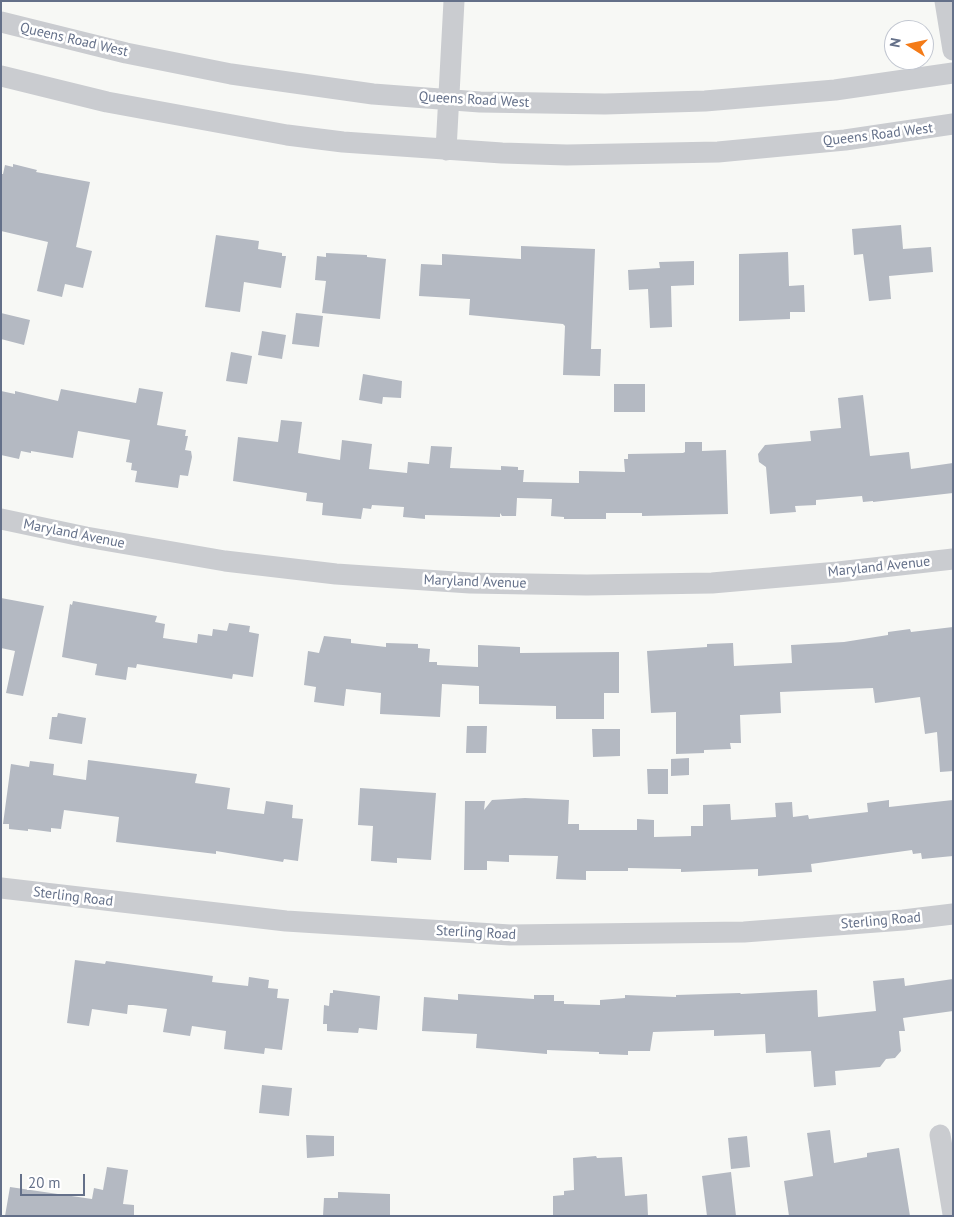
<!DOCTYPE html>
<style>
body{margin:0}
#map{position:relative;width:954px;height:1217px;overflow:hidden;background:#f7f8f5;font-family:"PT Sans",sans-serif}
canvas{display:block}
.frame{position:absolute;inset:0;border:2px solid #647089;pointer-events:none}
.north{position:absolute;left:884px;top:20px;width:50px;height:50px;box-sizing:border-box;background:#fff;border:1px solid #c1c6d0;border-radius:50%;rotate:280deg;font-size:14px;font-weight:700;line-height:20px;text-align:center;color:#647089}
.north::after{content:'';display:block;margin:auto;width:18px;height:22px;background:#f47b18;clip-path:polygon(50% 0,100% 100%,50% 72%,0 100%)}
.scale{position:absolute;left:20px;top:1174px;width:65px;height:22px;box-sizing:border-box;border:2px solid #647089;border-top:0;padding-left:6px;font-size:15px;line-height:18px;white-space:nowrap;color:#647089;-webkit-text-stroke:4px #fff;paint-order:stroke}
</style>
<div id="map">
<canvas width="954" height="1217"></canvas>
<div class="frame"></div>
<div class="north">N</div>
<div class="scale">20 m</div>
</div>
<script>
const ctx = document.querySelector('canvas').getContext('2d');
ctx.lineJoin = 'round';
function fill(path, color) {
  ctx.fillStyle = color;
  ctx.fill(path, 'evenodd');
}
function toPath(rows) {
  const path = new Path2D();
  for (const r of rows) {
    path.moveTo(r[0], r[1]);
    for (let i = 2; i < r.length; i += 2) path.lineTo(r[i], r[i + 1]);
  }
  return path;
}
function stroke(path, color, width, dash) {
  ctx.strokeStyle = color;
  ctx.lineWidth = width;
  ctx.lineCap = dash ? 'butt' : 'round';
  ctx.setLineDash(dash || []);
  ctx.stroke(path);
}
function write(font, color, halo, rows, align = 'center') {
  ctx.font = font + ' "PT Sans",sans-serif';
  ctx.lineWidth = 5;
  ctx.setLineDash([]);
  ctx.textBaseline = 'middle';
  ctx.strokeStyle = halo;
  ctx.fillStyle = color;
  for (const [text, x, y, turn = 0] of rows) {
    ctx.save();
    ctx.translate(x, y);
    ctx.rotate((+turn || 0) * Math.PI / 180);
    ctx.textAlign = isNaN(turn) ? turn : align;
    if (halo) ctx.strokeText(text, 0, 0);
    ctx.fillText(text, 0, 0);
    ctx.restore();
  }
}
const building = toPath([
 [13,164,37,170,36,172,90,182,76,247,92,251,83,288,65,284,62,297,37,291,48,242,1,231,1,174,3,174,5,165,13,167],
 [901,225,903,249,931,247,933,272,889,276,891,299,869,301,863,254,854,255,852,229],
 [216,235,259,241,258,249,282,253,282,256,286,256,281,288,244,282,240,312,205,307],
 [521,246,595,249,591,349,601,349,600,376,563,375,565,326,563,324,469,315,470,299,419,296,421,264,442,265,442,254,521,259],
 [788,252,789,286,804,285,805,312,790,312,790,319,739,321,739,254],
 [326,253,367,255,367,257,386,259,380,319,322,313,326,281,315,280,317,256,326,257],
 [694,261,694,285,671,286,672,327,650,328,648,289,629,290,628,270,660,268,659,262],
 [1,313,30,320,24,345,1,339],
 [296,313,323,316,319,347,292,344],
 [262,331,286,335,282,359,258,355],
 [231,352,252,356,247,384,226,381],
 [363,374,402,381,401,398,383,397,382,404,359,400],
 [614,384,645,384,645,412,614,412],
 [139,388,163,392,157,425,186,430,185,436,188,436,185,450,191,451,192,457,188,476,180,475,178,488,135,482,137,471,131,470,132,463,126,462,130,440,78,431,73,458,31,451,31,453,21,451,19,459,1,455,1,391,15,394,15,391,58,401,61,389,136,403],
 [863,395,870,456,909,452,911,469,953,463,953,493,873,502,873,501,863,502,862,496,816,500,816,505,795,506,796,512,770,514,766,467,759,462,758,454,765,445,811,441,810,431,841,428,838,398],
 [281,420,302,422,298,453,340,460,342,440,372,444,369,469,407,473,408,462,429,464,431,446,452,447,450,468,501,470,501,466,518,467,518,470,524,470,523,482,579,483,579,471,625,472,624,459,628,459,628,454,683,453,685,452,685,442,702,442,702,451,726,450,728,514,642,516,642,513,606,513,606,519,564,519,564,517,551,516,552,499,517,498,516,516,502,516,500,513,500,517,425,515,425,519,403,517,404,507,372,505,371,509,363,508,361,519,322,515,323,503,306,501,307,493,233,481,238,437,278,442],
 [1,598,44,606,23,696,6,693,15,651,1,648],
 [73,601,157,616,155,622,165,624,163,638,197,643,198,634,212,636,213,629,227,631,229,623,250,626,249,632,259,634,253,677,233,674,232,679,137,664,136,668,128,667,126,680,95,675,97,664,62,657,70,604,72,605],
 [953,627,953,771,940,772,937,732,925,734,920,697,875,703,873,688,780,692,781,713,740,715,741,743,730,743,731,749,704,750,704,753,676,754,676,712,651,713,647,651,707,647,707,644,733,643,734,666,792,663,791,645,844,642,888,635,888,632,910,629,911,632],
 [324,636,351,639,351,643,386,647,386,643,418,644,418,648,430,649,429,662,437,662,437,665,478,667,478,645,520,647,520,653,619,652,619,693,604,693,604,719,556,719,556,706,479,704,479,686,442,684,440,717,380,714,381,693,346,689,344,706,314,702,316,687,304,685,308,651,319,653],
 [58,713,86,718,82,744,49,739,52,717,57,717],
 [467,726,487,726,486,753,466,753],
 [592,729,620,729,620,756,593,757],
 [689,758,689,775,671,776,671,759],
 [88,760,197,774,195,783,230,788,227,809,264,814,266,801,293,805,292,818,303,819,298,861,284,859,283,862,216,851,216,854,116,842,119,817,64,810,61,829,51,828,51,832,28,829,28,831,9,829,9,824,3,824,11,764,29,767,30,761,54,764,53,775,86,780],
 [647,769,668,769,668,794,648,794],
 [360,788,436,793,431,860,397,858,397,863,371,861,373,826,358,825],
 [525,798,569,800,568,824,579,824,579,830,637,830,637,819,654,820,654,837,691,836,691,826,703,826,703,805,730,804,731,820,776,817,775,803,792,802,793,817,808,815,809,819,868,812,867,803,889,800,889,807,953,800,953,856,922,859,921,853,913,854,912,850,811,864,812,872,758,876,758,869,681,872,681,869,628,868,628,871,586,871,586,880,556,879,558,856,509,855,509,862,487,861,487,870,464,870,465,801,485,801,484,810,492,800],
 [75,960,105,964,106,961,213,976,212,982,248,986,249,977,269,980,268,988,278,989,277,998,289,999,282,1050,265,1048,264,1054,224,1049,226,1031,192,1026,190,1036,163,1032,167,1009,133,1005,128,1005,127,1014,92,1009,89,1026,67,1023],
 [904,978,905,986,953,979,953,1011,903,1018,905,1031,899,1031,901,1051,895,1058,886,1059,880,1067,835,1071,836,1085,814,1087,811,1051,766,1053,765,1034,714,1036,714,1030,653,1032,650,1051,628,1051,628,1055,599,1054,599,1052,547,1050,547,1054,476,1048,477,1034,422,1031,424,997,458,1000,458,994,534,999,534,995,554,995,554,1001,564,1001,564,1004,600,1005,600,1000,625,998,625,995,676,997,676,995,740,993,741,994,817,990,818,1017,876,1011,873,981],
 [333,990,380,996,377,1030,359,1028,358,1033,327,1031,327,1024,323,1024,324,1005,329,1006,330,993,333,993],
 [262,1085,292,1088,289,1116,259,1113],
 [830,1130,834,1163,867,1157,867,1153,899,1148,910,1216,789,1216,784,1181,813,1176,807,1133],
 [306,1135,334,1136,334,1156,307,1158],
 [747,1136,750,1167,731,1169,728,1138],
 [596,1156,597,1158,622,1157,625,1196,647,1194,648,1216,553,1216,553,1196,564,1195,564,1191,574,1190,573,1158],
 [107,1167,128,1170,123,1204,134,1205,134,1216,5,1216,10,1187,92,1199,94,1188,103,1190],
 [731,1172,736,1216,707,1216,702,1176],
 [338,1192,390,1194,390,1216,323,1216,324,1198,338,1198]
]);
const minor = toPath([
 [945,1,953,50],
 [1,22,126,53,231,74,373,94,480,102,605,104,705,101,835,90,953,73],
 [1,76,107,102,287,135,343,142,502,153,567,155,718,152,845,140,953,124],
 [446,150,454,1],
 [1,519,86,537,225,561,336,574,470,583,587,585,712,583,838,572,953,559],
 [1,888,286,921,510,935,744,932,903,920,953,914],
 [940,1135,953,1214]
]);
const streetNames = [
 ["Queens Road West",74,40,13],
 ["Queens Road West",474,100,3],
 ["Queens Road West",878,135,-7],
 ["Maryland Avenue",74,534,11],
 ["Maryland Avenue",879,567,-6],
 ["Maryland Avenue",475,582,2],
 ["Sterling Road",73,897,7],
 ["Sterling Road",881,921,-5],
 ["Sterling Road",476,933,3]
];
fill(building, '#b4b9c2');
stroke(minor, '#caccd0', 21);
write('14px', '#647089', '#fff', streetNames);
</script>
